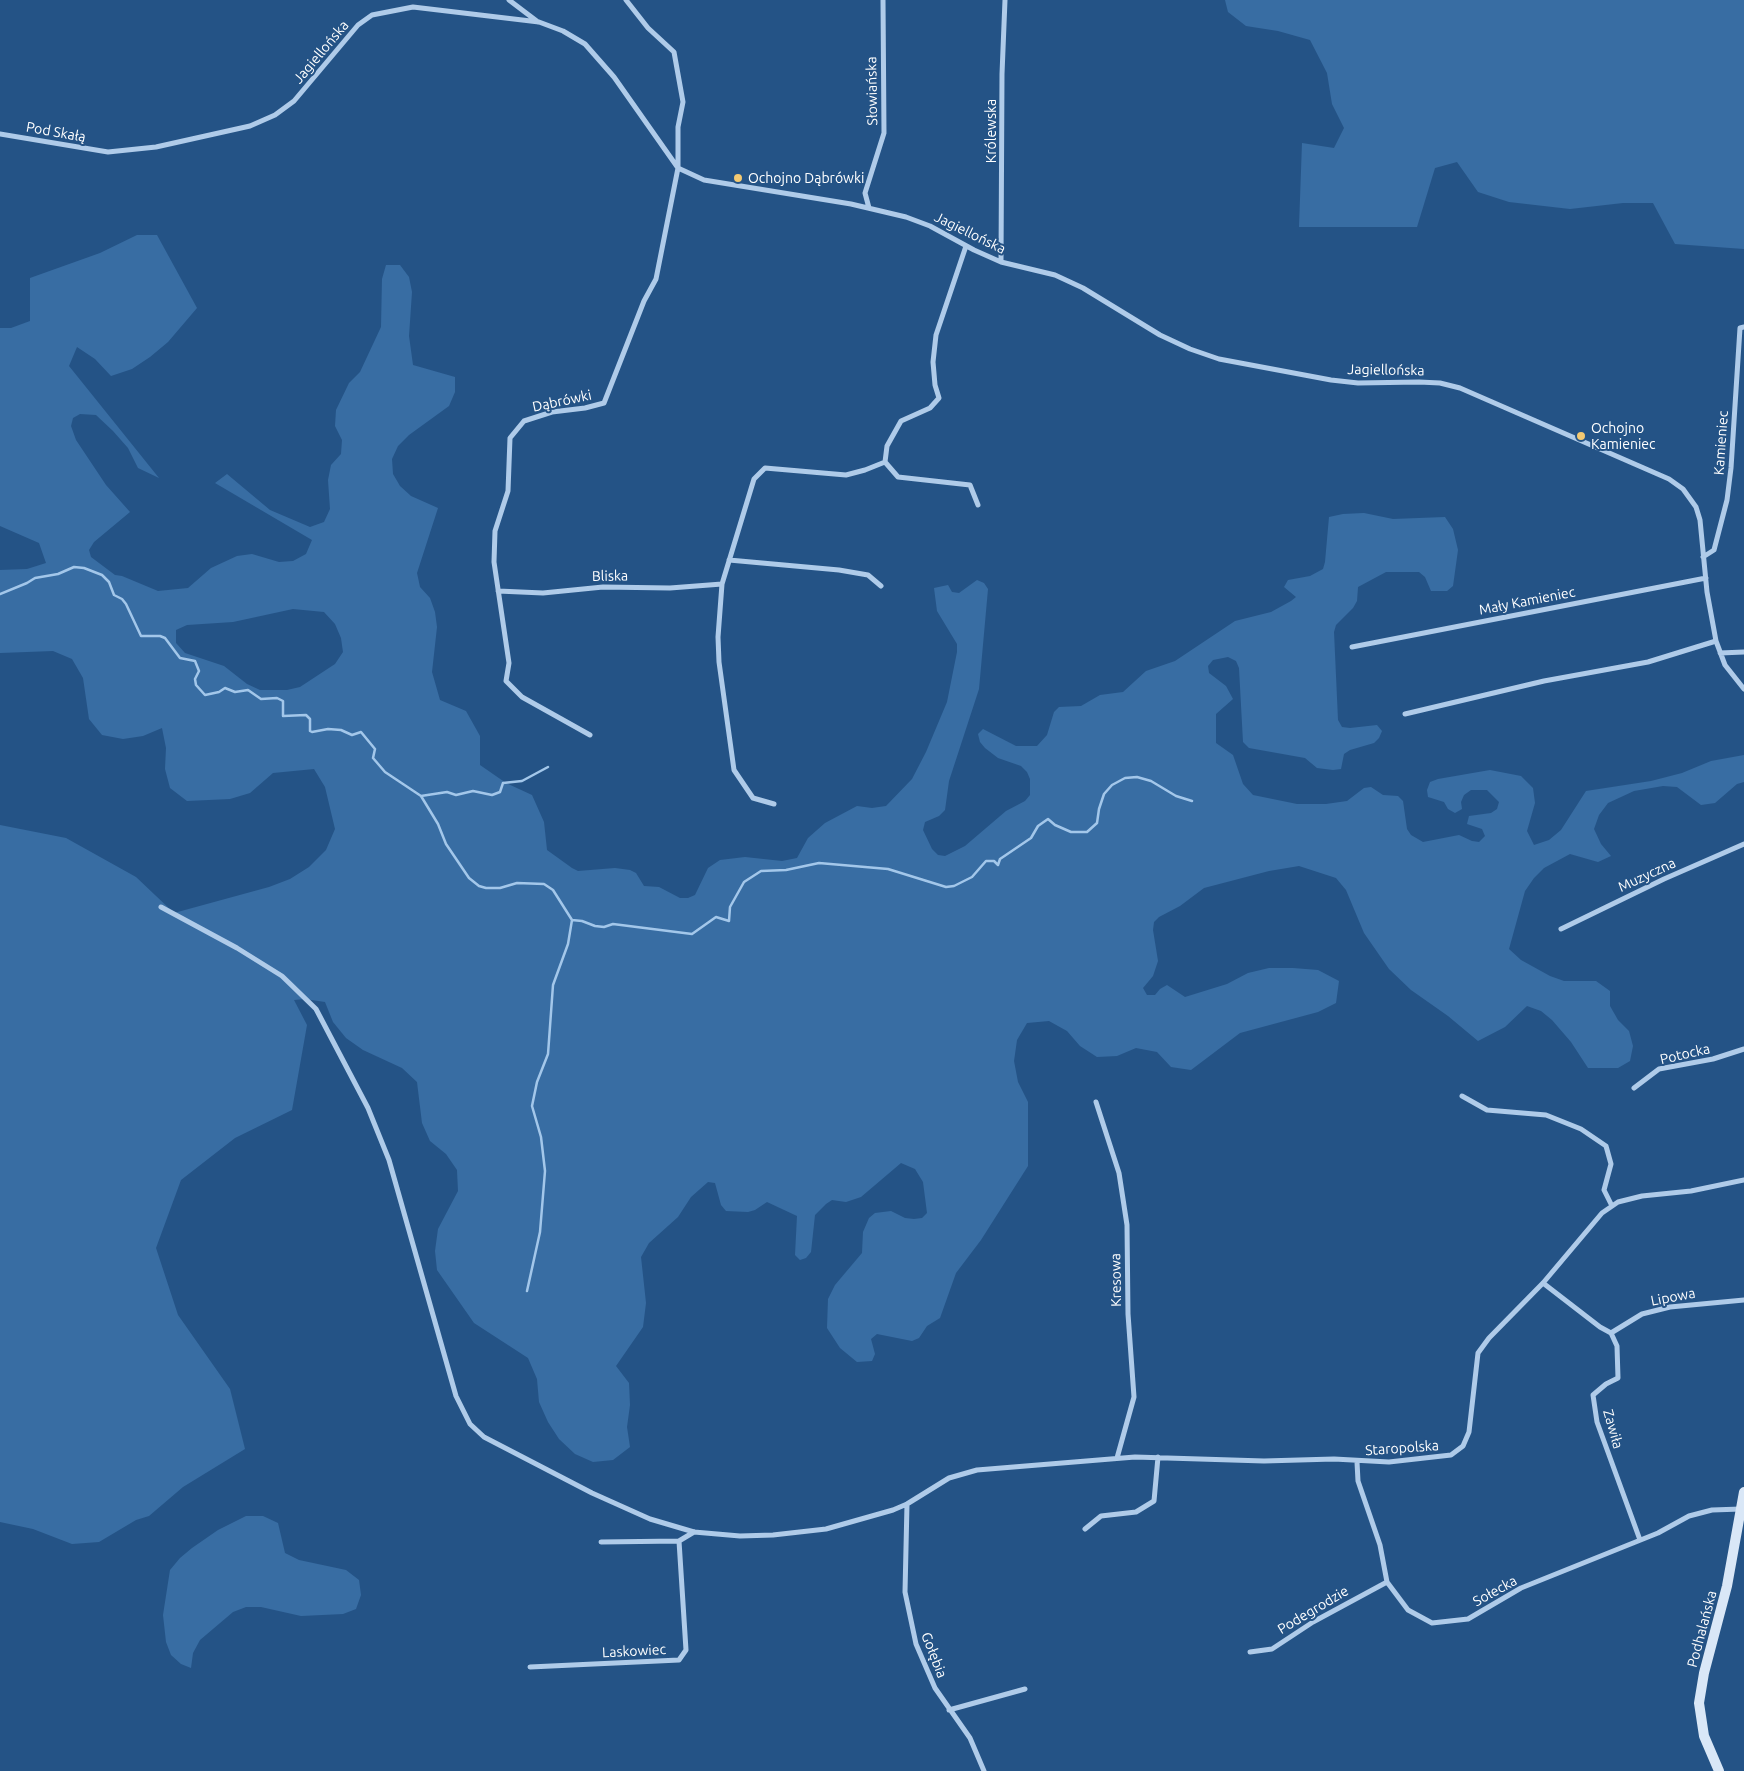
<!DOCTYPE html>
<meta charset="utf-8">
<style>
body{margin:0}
canvas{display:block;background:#245386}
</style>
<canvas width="1744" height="1771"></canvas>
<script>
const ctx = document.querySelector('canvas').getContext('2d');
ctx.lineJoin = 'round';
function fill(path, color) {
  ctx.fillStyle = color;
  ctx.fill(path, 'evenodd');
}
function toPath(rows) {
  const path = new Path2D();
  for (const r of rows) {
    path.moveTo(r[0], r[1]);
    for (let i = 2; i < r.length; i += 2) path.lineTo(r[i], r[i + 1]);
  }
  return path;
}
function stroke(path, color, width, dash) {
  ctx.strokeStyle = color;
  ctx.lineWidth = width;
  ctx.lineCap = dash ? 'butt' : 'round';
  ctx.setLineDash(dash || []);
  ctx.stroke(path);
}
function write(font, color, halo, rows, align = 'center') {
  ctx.font = font + ' Ubuntu,sans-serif';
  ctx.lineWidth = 4;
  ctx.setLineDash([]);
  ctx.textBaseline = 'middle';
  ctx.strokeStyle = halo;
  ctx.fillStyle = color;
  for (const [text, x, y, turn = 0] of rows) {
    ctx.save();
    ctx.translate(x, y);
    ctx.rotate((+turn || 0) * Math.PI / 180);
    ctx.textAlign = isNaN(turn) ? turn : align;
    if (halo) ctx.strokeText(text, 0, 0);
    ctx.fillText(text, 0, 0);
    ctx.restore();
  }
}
const green = toPath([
 [1225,0,1744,0,1744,249,1675,244,1653,203,1623,203,1570,209,1509,202,1478,192,1457,162,1435,168,1417,227,1299,227,1302,143,1334,148,1344,128,1332,104,1327,73,1310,40,1278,31,1246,26,1228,12],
 [137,235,157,235,197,308,168,342,150,357,132,369,111,376,95,359,77,347,69,366,159,478,138,468,128,448,113,431,96,415,80,414,73,418,71,426,76,440,106,485,130,512,94,542,89,550,91,557,115,575,122,576,158,591,188,588,211,568,237,556,252,554,279,562,293,561,306,554,312,540,215,483,227,474,270,510,310,527,324,522,330,509,328,480,331,465,341,454,342,440,335,426,336,410,349,383,360,372,381,327,382,279,386,265,400,265,409,277,412,292,409,336,413,365,455,377,455,392,449,406,409,435,398,446,392,459,393,474,400,486,411,496,438,508,417,573,420,587,430,598,435,612,437,627,432,672,440,700,466,711,480,736,480,765,506,783,532,795,544,822,547,850,572,868,578,871,615,868,630,870,636,873,644,886,659,887,680,898,688,898,695,895,708,868,720,860,745,857,782,861,797,858,808,838,825,823,857,806,872,808,886,806,912,779,926,752,947,702,957,652,957,644,937,611,934,588,948,585,952,592,959,593,977,580,984,583,988,589,979,689,949,781,945,810,939,816,925,822,923,830,932,849,938,855,945,856,965,846,1006,811,1025,801,1030,795,1030,779,1027,772,1021,766,998,758,985,748,980,742,978,734,983,729,1016,746,1037,746,1047,735,1054,712,1059,707,1081,706,1100,695,1123,692,1146,671,1175,661,1235,621,1271,612,1291,601,1296,597,1284,587,1288,580,1310,576,1323,569,1325,562,1329,517,1343,514,1364,513,1393,519,1445,517,1453,529,1458,550,1453,586,1447,591,1431,591,1425,577,1419,572,1386,572,1358,587,1357,601,1353,608,1336,625,1334,632,1338,720,1342,727,1350,728,1377,725,1382,731,1379,738,1374,743,1350,750,1344,754,1341,769,1333,770,1317,768,1305,758,1249,748,1243,742,1239,668,1236,661,1228,657,1213,660,1208,666,1209,673,1226,686,1233,699,1216,714,1216,743,1233,755,1243,784,1253,795,1297,804,1326,804,1347,801,1364,788,1371,787,1383,795,1398,796,1403,801,1407,829,1411,835,1423,842,1459,835,1472,841,1479,842,1485,836,1482,829,1467,824,1469,816,1491,813,1497,809,1499,802,1487,790,1471,790,1464,795,1461,802,1462,809,1455,813,1448,809,1444,802,1428,797,1427,790,1430,782,1438,779,1490,770,1521,776,1533,788,1535,803,1527,831,1534,845,1549,840,1561,830,1586,791,1651,781,1682,773,1711,761,1744,755,1744,782,1737,784,1715,803,1701,805,1677,787,1663,786,1634,791,1608,803,1599,815,1594,829,1601,844,1611,856,1598,862,1570,854,1544,868,1534,878,1525,891,1509,949,1521,960,1550,976,1564,981,1596,981,1610,991,1610,1006,1618,1020,1629,1031,1633,1046,1630,1061,1618,1068,1588,1068,1571,1042,1552,1020,1541,1011,1527,1006,1505,1027,1478,1041,1448,1016,1411,990,1389,969,1364,933,1346,890,1336,878,1299,866,1269,871,1204,888,1180,906,1159,917,1154,922,1153,930,1158,961,1153,976,1143,988,1147,995,1155,995,1160,989,1167,985,1185,997,1227,984,1248,973,1269,968,1293,968,1318,970,1339,981,1336,1003,1318,1012,1240,1033,1191,1070,1171,1067,1157,1052,1136,1048,1117,1056,1097,1057,1080,1046,1067,1031,1049,1021,1027,1023,1017,1040,1014,1061,1018,1082,1028,1102,1028,1166,981,1240,956,1273,940,1318,927,1326,919,1338,912,1341,877,1334,871,1339,875,1354,872,1361,857,1362,840,1348,827,1328,828,1299,835,1285,862,1253,863,1232,869,1218,875,1213,891,1211,905,1218,914,1219,922,1218,927,1213,923,1182,915,1169,901,1163,861,1197,846,1202,832,1200,826,1204,815,1215,811,1252,806,1258,800,1260,795,1255,797,1216,767,1202,755,1210,748,1212,726,1211,721,1205,715,1183,708,1182,691,1197,678,1217,649,1243,641,1257,646,1303,643,1327,616,1366,629,1383,630,1405,627,1427,630,1447,613,1460,593,1462,575,1454,559,1439,548,1422,539,1402,537,1379,528,1358,474,1323,437,1270,435,1251,438,1229,458,1191,457,1170,446,1154,430,1141,422,1123,417,1082,402,1068,363,1050,346,1038,333,1022,325,1002,305,999,294,1000,307,1025,292,1110,235,1138,181,1180,156,1248,178,1315,230,1389,245,1449,183,1487,149,1516,136,1520,99,1542,72,1544,33,1529,0,1522,0,825,66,838,136,877,174,913,269,887,290,879,309,867,326,850,335,829,325,787,314,769,273,773,250,793,230,799,187,801,170,788,165,769,166,748,162,728,143,736,123,739,102,735,89,719,83,678,72,659,53,651,0,653,0,570,27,569,46,563,39,543,0,526,0,328,11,328,30,321,30,278,100,253],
 [293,609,324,612,335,624,341,638,343,652,335,664,300,687,287,690,260,690,247,684,224,666,185,653,176,643,176,630,187,625,233,622],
 [246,1516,263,1516,278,1523,285,1553,299,1560,346,1570,359,1580,361,1595,356,1609,343,1614,301,1616,261,1607,246,1607,233,1612,200,1640,193,1653,191,1668,181,1664,171,1655,166,1642,163,1615,170,1570,180,1558,192,1548,218,1530]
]);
const stream = toPath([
 [0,594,27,583,35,578,58,574,74,567,84,568,102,575,109,582,114,595,122,599,126,604,141,636,160,636,165,638,180,658,195,661,199,671,195,679,196,685,205,695,219,692,225,688,235,692,248,690,261,699,277,698,283,701,283,716,306,715,310,719,310,731,312,732,328,729,341,730,352,735,361,732,375,749,373,758,385,772,421,796,438,824,446,844,469,878,479,886,486,888,500,888,517,883,544,884,553,890,572,920,568,944,553,985,548,1054,537,1082,532,1106,541,1137,545,1171,540,1232,527,1291],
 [421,796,447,792,456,795,473,791,492,795,500,792,503,783,522,781,548,767],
 [572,920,582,921,595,926,604,927,613,924,692,934,716,917,729,921,730,907,744,882,761,871,786,870,819,863,888,869,946,887,954,886,972,877,986,861,994,861,998,865,1000,859,1031,838,1038,826,1048,819,1055,825,1071,832,1087,832,1097,823,1099,809,1104,794,1112,785,1125,778,1137,777,1151,781,1176,796,1192,801]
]);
const street = toPath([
 [509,0,538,22],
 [0,134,108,152,156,147,250,126,275,115,294,101,358,25,372,15,413,7,539,22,563,31,585,44,614,77,678,168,704,180,851,204,906,217,930,226,974,250,1001,262,1055,275,1083,288,1160,335,1190,349,1219,359,1331,380,1358,383,1419,382,1440,383,1460,388,1669,479,1683,489,1696,507,1700,520,1707,592,1716,641,1725,665,1744,689],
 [869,208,865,193,884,133,883,0],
 [1001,262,1002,74,1005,0],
 [885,462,898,477,970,485,978,505],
 [1703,557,1714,550,1727,500,1731,468,1740,328,1744,327],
 [729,560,839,570,868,575,881,586],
 [498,591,543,593,603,587,670,588,722,584],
 [1352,647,1706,578],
 [1720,653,1744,652],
 [1405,714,1544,681,1648,662,1716,641],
 [590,735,522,697,506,681,509,663,494,562,495,531,508,491,510,438,524,421,552,412,585,408,604,403,644,301,656,279,678,168,678,127,683,102,674,52,648,28,626,0],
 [774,804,753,798,734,770,719,662,718,637,722,584,754,479,765,468,846,475,865,470,885,462,887,446,901,421,930,408,939,398,935,385,933,362,936,335,966,246],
 [161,907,237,948,282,976,316,1009,368,1108,389,1160,456,1396,470,1424,484,1437,592,1493,650,1519,694,1532,740,1536,773,1535,826,1529,893,1510,907,1504,949,1478,977,1470,1135,1457,1264,1461,1334,1459,1389,1462,1451,1455,1463,1446,1469,1432,1478,1353,1489,1338,1543,1283,1602,1213,1618,1202,1642,1196,1691,1191,1744,1180],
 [1561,929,1664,879,1744,844],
 [1634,1088,1659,1069,1713,1059,1744,1049],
 [1462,1096,1487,1110,1546,1115,1581,1129,1606,1146,1611,1164,1604,1190,1612,1206],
 [1096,1102,1119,1173,1127,1225,1128,1314,1134,1397,1117,1458],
 [1543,1283,1600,1327,1611,1333],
 [1611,1333,1617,1346,1618,1378,1606,1384,1593,1395,1597,1422,1640,1540],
 [1611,1333,1642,1314,1670,1307,1744,1300],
 [1357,1462,1358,1481,1380,1545,1387,1582,1408,1610,1432,1623,1468,1619,1521,1588,1658,1533,1689,1516,1712,1510,1741,1509],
 [907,1504,905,1592,916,1644,935,1688,970,1738,984,1771],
 [1085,1529,1101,1516,1136,1512,1154,1501,1158,1457],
 [601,1542,679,1541,694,1532],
 [1250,1652,1272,1649,1313,1622,1387,1582],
 [530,1667,679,1660,686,1650,679,1541],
 [949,1710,1025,1689]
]);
const secondary = toPath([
 [1719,1771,1704,1736,1699,1703,1704,1673,1727,1586,1744,1492]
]);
const markers = [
 [738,178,5,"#f3c972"],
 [1581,436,5,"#f3c972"]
];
const streetNames = [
 ["Jagiellońska",321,52,-50],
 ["Słowiańska",872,91,-91],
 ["Królewska",991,131,-90],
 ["Pod Skałą",56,132,10],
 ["Jagiellońska",970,233,26],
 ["Jagiellońska",1386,370,1],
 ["Dąbrówki",562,401,-12],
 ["Kamieniec",1721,443,-86],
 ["Bliska",610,576,-1],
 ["Mały Kamieniec",1527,601,-11],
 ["Muzyczna",1647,875,-25],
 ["Potocka",1685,1054,-13],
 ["Kresowa",1116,1280,-91],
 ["Lipowa",1673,1297,-11],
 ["Zawiła",1613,1429,74],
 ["Staropolska",1402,1448,-4],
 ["Sołecka",1495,1591,-29],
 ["Podegrodzie",1313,1610,-31],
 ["Podhalańska",1702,1629,-75],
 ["Laskowiec",634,1651,-3],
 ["Gołębia",934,1655,69]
];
const poiNames = [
 ["Ochojno Dąbrówki",748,178],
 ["Ochojno",1591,428],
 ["Kamieniec",1591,444]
];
fill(green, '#386da3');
stroke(stream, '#a3c7ea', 2.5);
stroke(street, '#afcbe9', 5);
stroke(secondary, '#d9e7f7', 10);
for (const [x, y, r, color] of markers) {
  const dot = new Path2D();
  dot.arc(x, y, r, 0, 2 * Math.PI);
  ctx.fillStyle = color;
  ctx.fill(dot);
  stroke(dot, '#245386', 2);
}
write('14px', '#fff', '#245386', streetNames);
write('14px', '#fff', '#245386', poiNames, 'left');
</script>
